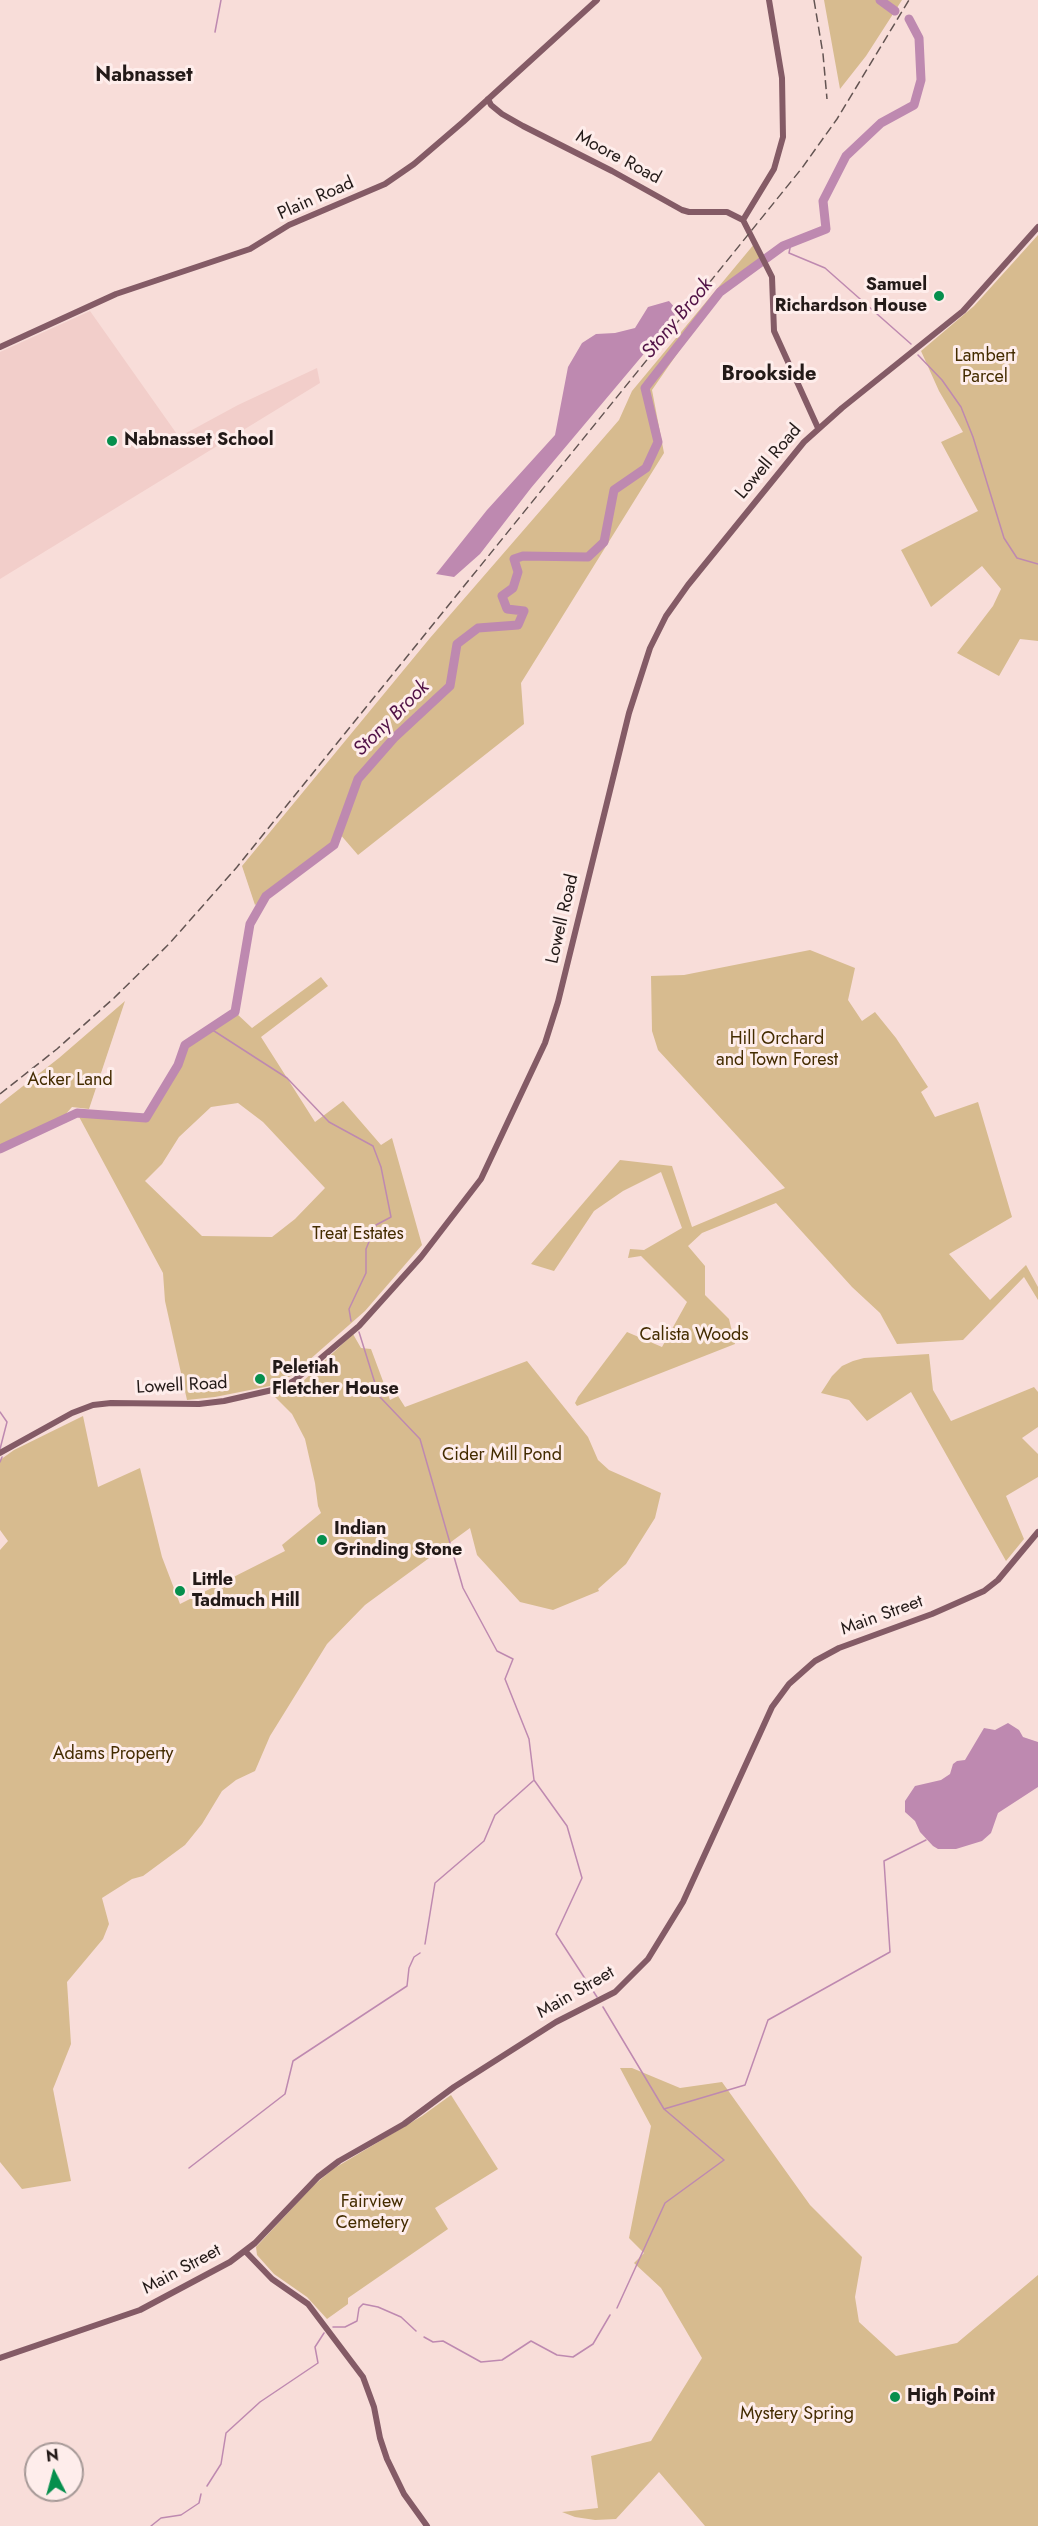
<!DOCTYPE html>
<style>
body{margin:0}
#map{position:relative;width:1038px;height:2526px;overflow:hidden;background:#f8ddd9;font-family:Jost,sans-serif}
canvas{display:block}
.north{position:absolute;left:24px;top:2442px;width:60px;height:60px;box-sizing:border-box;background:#feedeb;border:2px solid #a69997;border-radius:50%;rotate:354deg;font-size:16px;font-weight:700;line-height:24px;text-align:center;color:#231a18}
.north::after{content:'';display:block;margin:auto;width:21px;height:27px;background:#068f4d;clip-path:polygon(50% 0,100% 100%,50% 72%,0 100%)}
</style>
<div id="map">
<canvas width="1038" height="2526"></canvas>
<div class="north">N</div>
</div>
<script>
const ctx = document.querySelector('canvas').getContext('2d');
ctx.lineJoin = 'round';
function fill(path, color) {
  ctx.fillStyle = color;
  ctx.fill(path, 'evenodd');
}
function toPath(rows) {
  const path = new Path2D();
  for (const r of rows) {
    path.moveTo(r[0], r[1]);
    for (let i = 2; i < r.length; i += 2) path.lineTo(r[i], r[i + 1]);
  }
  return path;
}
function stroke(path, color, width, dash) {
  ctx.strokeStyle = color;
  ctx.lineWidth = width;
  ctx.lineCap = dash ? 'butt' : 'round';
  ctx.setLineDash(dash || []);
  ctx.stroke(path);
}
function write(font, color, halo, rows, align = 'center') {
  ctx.font = font + ' Jost,sans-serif';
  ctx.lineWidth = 6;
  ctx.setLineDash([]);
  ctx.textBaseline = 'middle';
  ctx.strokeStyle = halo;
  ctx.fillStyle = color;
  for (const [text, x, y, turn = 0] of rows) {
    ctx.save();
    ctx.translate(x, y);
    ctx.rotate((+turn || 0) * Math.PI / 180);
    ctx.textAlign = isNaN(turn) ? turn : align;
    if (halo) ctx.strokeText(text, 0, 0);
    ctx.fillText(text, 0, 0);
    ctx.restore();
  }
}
const built = toPath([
 [90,311,179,437,238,405,317,368,320,383,0,579,0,352]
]);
const green = toPath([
 [824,0,902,0,866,56,840,89],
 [1038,235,1038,641,1020,639,999,676,957,653,993,606,1001,589,982,566,931,607,901,550,978,511,941,442,963,432,939,391,921,351,974,306],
 [755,243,764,256,720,292,652,390,664,453,521,683,524,724,358,855,339,833,334,845,255,905,242,866,430,638,619,420,632,391],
 [810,950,855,968,848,1000,862,1021,875,1012,896,1038,928,1087,921,1092,935,1117,978,1102,1012,1217,949,1254,990,1300,1026,1265,1038,1287,1038,1300,1024,1277,963,1340,897,1344,880,1313,852,1287,776,1203,702,1233,688,1246,705,1266,705,1295,729,1319,735,1344,577,1406,575,1403,578,1397,627,1332,662,1347,687,1302,641,1256,628,1258,630,1249,644,1250,682,1228,661,1172,623,1191,594,1211,554,1271,531,1264,620,1160,672,1166,692,1227,785,1188,658,1050,652,1031,651,976,684,975],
 [321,977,328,986,261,1037,315,1122,343,1101,381,1145,392,1138,422,1245,365,1311,291,1376,270,1386,215,1397,187,1400,165,1301,163,1273,77,1113,146,1118,178,1065,185,1045,235,1012,252,1028],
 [238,1103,263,1122,325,1188,295,1219,272,1237,202,1236,145,1181,162,1164,179,1137,211,1107],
 [125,1001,89,1109,72,1107,65,1115,0,1146,0,1104,59,1058],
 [353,1334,361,1348,371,1349,390,1400,398,1396,405,1407,527,1361,588,1437,598,1460,609,1470,661,1493,655,1518,626,1564,598,1589,599,1591,553,1610,520,1602,477,1555,470,1528,365,1605,327,1644,270,1736,255,1771,236,1780,222,1791,202,1824,185,1845,143,1876,132,1879,102,1898,109,1924,103,1939,67,1982,71,2044,53,2089,71,2181,22,2189,0,2162,0,1550,8,1541,0,1530,0,1460,14,1450,83,1416,98,1487,140,1468,162,1557,180,1604,285,1551,282,1545,321,1513,318,1506,315,1483,305,1439,292,1414,275,1397,300,1384],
 [929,1354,933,1390,951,1421,1034,1387,1038,1392,1038,1427,1022,1438,1038,1454,1038,1477,1006,1496,1024,1539,1006,1561,911,1392,867,1421,849,1400,821,1393,832,1376,842,1366,853,1361,864,1358],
 [620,2068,632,2068,680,2088,722,2082,810,2205,862,2257,855,2297,859,2322,896,2356,957,2343,1038,2275,1038,2526,705,2526,659,2472,616,2519,595,2520,575,2517,562,2512,598,2508,591,2456,651,2441,702,2358,661,2288,634,2263,644,2253,629,2238,651,2126],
 [451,2095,498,2169,435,2208,448,2229,348,2298,348,2304,327,2319,307,2297,274,2274,257,2255,256,2247,313,2186,333,2169,422,2116]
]);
const water = toPath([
 [669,301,676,309,674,318,531,488,480,554,454,577,436,574,487,510,555,435,568,367,582,343,596,334,615,333,635,328,648,307],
 [1008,1723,1019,1730,1023,1737,1038,1742,1038,1787,998,1813,991,1833,982,1841,956,1849,938,1849,933,1846,920,1832,915,1821,905,1812,905,1801,915,1786,941,1780,950,1774,953,1764,957,1761,965,1760,984,1728,995,1730]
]);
const stream = toPath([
 [215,32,221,0],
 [791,243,789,253,825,268,911,344],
 [918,355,942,380,961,407,973,437,1004,538,1017,558,1038,564],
 [211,1029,287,1078,329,1122,373,1146,381,1167,391,1217,376,1225,366,1249,366,1273,349,1309,351,1321],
 [359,1332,379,1396,420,1439,463,1588,497,1651,513,1659,505,1679,529,1739,534,1780,567,1826,582,1878,556,1934,597,1997],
 [0,1412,7,1422,0,1449],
 [0,1462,2,1457],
 [425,1944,435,1883,484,1841,495,1815,533,1781],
 [603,2007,664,2109,724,2160,665,2203,617,2308],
 [664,2109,745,2085,768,2020,890,1952,884,1861,926,1840],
 [189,2168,285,2094,293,2061,407,1986,409,1968,414,1957,420,1953],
 [333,2327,345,2327,357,2321,359,2308,363,2304,378,2307,401,2317,416,2331],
 [424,2337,433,2342,443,2341,481,2362,502,2360,531,2341,557,2355,573,2357,593,2344,610,2315],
 [207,2486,221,2464,226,2433,260,2402,318,2363,315,2347,324,2333],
 [151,2526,161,2518,181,2515,199,2503,201,2494]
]);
const river = toPath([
 [880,0,895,11],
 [0,1149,77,1113,146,1118,178,1065,185,1045,235,1012,250,924,266,896,334,845,358,779,394,738,450,686,457,644,478,628,518,625,524,611,507,609,502,596,513,588,518,572,514,559,523,556,588,557,604,542,614,490,646,468,658,442,645,388,720,292,783,246,826,229,823,201,846,156,881,123,914,105,921,80,919,38,909,19]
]);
const secondary = toPath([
 [769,0,782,78,783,137,774,169,743,220,772,277,774,331,818,428],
 [488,99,491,105,502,114,523,126,612,171,682,210,689,212,727,212,743,220],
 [0,347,116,294,250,249,289,225,385,184,414,164,463,122,597,0],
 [0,1453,72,1413,93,1405,111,1403,199,1404,224,1401,281,1388,295,1380,359,1326,421,1257,481,1179,545,1043,558,1002,629,713,650,648,666,616,688,585,804,442,842,408,963,311,1038,227],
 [245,2251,272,2279,308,2304,363,2377,374,2407,380,2438,387,2459,404,2494,427,2526],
 [0,2358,140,2310,230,2262,255,2243,318,2177,339,2161,404,2124,454,2087,556,2022,615,1992,648,1959,683,1902,772,1707,789,1684,815,1661,839,1648,932,1614,984,1591,998,1580,1038,1532]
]);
const rail = toPath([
 [814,0,823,54,827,99],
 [0,1094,57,1049,114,998,169,944,237,867,802,168,837,119,909,0]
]);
const markers = [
 [939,296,6,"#068f4d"],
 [112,441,6,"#068f4d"],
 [260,1379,6,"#068f4d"],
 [322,1540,6,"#068f4d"],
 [180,1591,6,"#068f4d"],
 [895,2397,6,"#068f4d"]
];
const streetNames = [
 ["Moore Road",618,158,28],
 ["Plain Road",316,199,-24],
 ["Lowell Road",769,462,-50],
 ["Lowell Road",563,919,-77],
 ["Lowell Road",182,1386,-3],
 ["Main Street",882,1616,-20],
 ["Main Street",576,1993,-30],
 ["Main Street",182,2270,-28]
];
const poiNames = [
 ["Samuel",927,286,"right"],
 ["Richardson House",927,307,"right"],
 ["Nabnasset School",124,441],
 ["Peletiah",272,1369],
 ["Fletcher House",272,1390],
 ["Indian",334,1530],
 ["Grinding Stone",334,1551],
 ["Little",192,1581],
 ["Tadmuch Hill",192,1602],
 ["High Point",907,2397]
];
const parkNames = [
 ["Lambert",985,357],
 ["Parcel",985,378],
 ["Hill Orchard",777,1040],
 ["and Town Forest",777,1061],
 ["Acker Land",70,1081],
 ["Treat Estates",358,1235],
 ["Calista Woods",694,1336],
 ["Cider Mill Pond",502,1456],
 ["Adams Property",113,1755],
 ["Fairview",372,2203],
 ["Cemetery",372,2224],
 ["Mystery Spring",797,2415]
];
const neighbourhoodNames = [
 ["Nabnasset",144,76],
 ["Brookside",769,375]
];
const waterNames = [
 ["Stony Brook",678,319,-50],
 ["Stony Brook",392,719,-45]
];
fill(built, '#f2ceca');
fill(green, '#d7bb8f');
fill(water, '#be89b0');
stroke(stream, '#be89b0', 1.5);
stroke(river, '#be89b0', 9);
stroke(secondary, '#845b66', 6);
stroke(rail, '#635452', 1.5, [9, 4.5]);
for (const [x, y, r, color] of markers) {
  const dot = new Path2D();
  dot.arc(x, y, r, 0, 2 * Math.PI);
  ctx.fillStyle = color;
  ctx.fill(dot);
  stroke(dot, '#feedeb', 2);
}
write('18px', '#231a18', '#feedeb', streetNames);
write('bold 18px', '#231a18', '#feedeb', poiNames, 'left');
write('18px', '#442c00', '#feedeb', parkNames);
write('bold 20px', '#231a18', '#feedeb', neighbourhoodNames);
write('italic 20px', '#511246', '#feedeb', waterNames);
</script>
